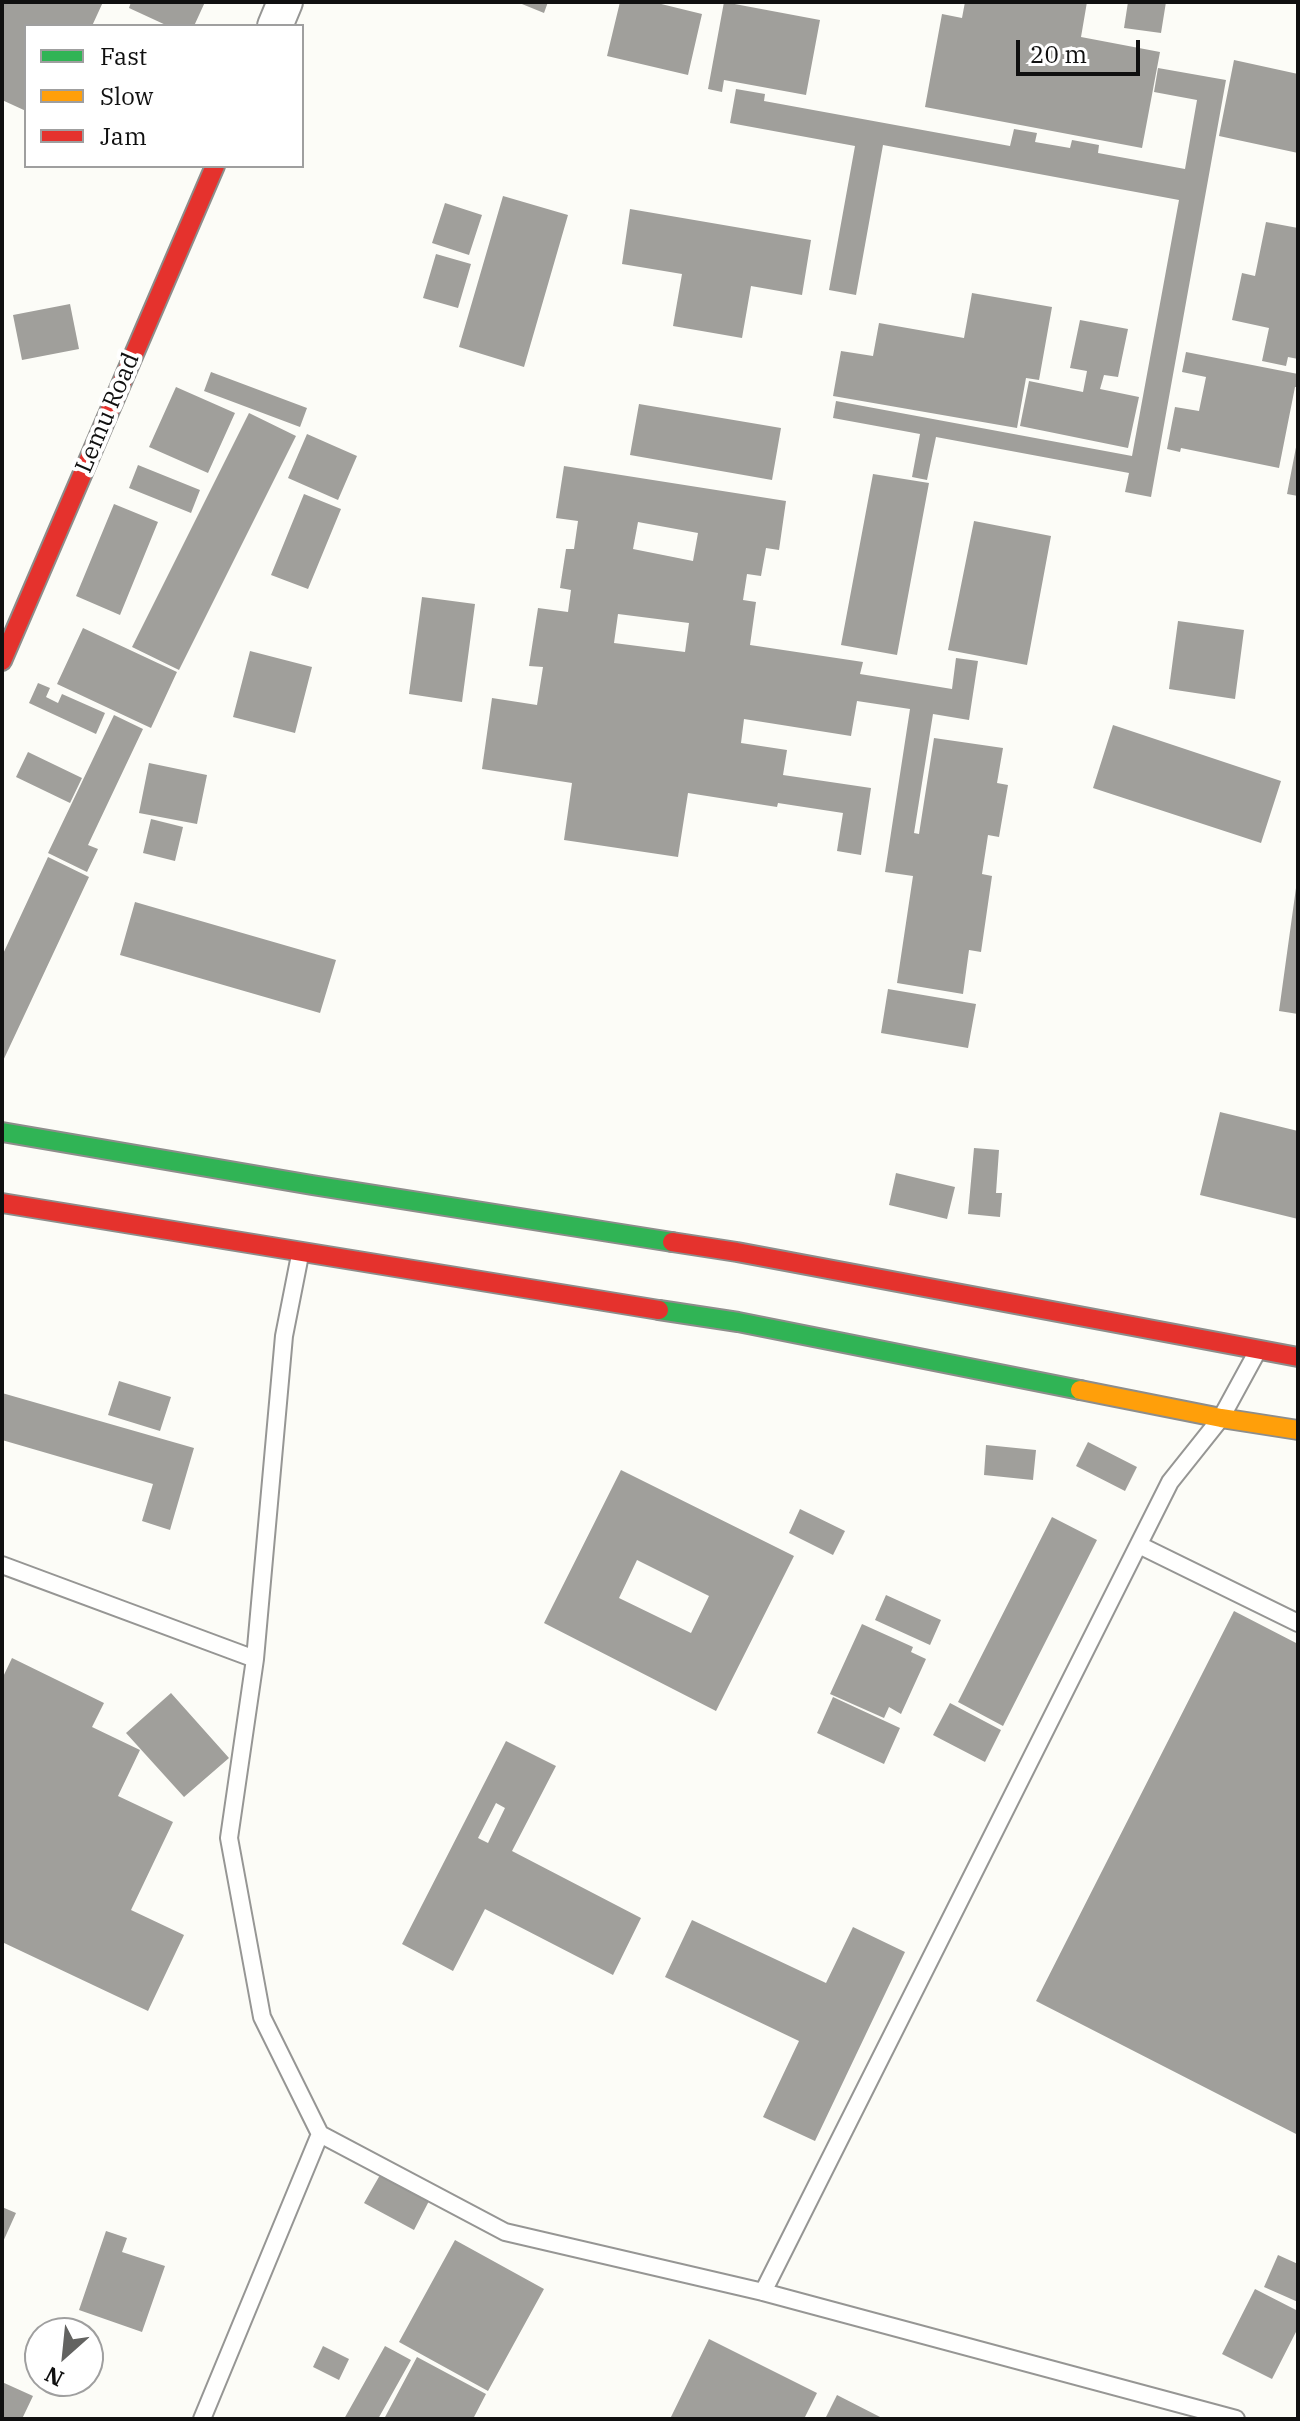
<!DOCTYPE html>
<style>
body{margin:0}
#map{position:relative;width:1300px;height:2421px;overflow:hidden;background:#fcfcf7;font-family:"IBM Plex Serif",serif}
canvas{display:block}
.frame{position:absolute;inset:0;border:4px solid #101010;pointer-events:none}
.legend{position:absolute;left:24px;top:24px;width:280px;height:144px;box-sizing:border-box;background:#fff;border:2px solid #9f9f9f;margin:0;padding:10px 14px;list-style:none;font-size:24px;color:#101010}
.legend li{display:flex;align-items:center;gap:16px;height:40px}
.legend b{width:40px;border:2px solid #9f9f9f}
.north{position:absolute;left:24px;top:2317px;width:80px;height:80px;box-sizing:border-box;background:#fff;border:2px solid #9f9f9f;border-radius:50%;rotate:207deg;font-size:22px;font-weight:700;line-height:32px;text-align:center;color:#101010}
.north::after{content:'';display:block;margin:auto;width:28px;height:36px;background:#636361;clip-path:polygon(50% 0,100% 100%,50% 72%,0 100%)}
.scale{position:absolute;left:1016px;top:40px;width:124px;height:36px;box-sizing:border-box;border:4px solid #101010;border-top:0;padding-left:10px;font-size:24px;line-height:28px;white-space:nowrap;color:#101010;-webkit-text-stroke:6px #fff;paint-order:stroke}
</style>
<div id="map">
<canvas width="1300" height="2421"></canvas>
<div class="frame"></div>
<ul class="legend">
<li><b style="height:10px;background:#30b455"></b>Fast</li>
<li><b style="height:10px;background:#ff9f0a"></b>Slow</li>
<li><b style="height:10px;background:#e5322d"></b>Jam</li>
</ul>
<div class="north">N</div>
<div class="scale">20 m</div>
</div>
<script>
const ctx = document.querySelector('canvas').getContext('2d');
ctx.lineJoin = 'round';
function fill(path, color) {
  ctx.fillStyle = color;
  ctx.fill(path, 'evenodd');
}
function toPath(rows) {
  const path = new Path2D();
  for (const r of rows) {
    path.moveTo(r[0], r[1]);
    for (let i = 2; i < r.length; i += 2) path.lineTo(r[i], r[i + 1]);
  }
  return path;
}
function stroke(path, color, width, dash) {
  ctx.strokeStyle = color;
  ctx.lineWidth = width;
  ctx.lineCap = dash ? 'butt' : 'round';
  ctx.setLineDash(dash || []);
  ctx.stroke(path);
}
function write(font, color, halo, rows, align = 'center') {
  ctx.font = font + ' "IBM Plex Serif",serif';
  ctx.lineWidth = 8;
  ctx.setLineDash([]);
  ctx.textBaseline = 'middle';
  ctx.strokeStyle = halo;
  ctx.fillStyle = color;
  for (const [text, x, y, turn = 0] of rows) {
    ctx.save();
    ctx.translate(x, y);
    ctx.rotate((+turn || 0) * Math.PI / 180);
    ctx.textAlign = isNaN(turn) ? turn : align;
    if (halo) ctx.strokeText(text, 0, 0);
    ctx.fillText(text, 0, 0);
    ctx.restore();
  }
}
const building = toPath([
 [2,2,103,2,92,26,26,26,26,111,2,100],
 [131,2,205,2,194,26,168,26,129,8],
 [517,2,548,2,544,13],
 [620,2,653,2,702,14,688,75,607,56],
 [724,2,820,20,806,95,724,80,722,92,708,89],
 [965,2,1087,2,1081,37,1160,52,1142,148,925,107,942,14,962,18],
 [1128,2,1166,2,1161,33,1124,28],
 [1234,60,1298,74,1298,153,1219,136],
 [1158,68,1226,80,1151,497,1125,492,1129,473,936,437,927,480,912,477,920,434,833,418,836,401,1132,456,1179,200,883,145,856,295,829,290,855,146,730,123,736,89,765,94,764,101,1010,146,1014,129,1037,133,1035,142,1070,148,1072,140,1099,145,1098,153,1185,169,1197,100,1154,92],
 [503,196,568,215,524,367,459,347],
 [445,203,482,215,469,255,432,243],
 [630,209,811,240,802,295,751,286,742,338,673,326,682,274,622,264],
 [1266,222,1298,228,1298,359,1288,357,1286,366,1262,361,1269,328,1232,320,1242,273,1255,276],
 [436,254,471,264,458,308,423,298],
 [972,293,1052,307,1039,380,1026,378,1017,428,833,396,841,351,873,356,879,323,964,338],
 [70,304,79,349,22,360,13,315],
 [1080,320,1128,329,1118,377,1104,375,1100,389,1139,397,1128,448,1020,426,1029,381,1083,392,1087,371,1070,368],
 [1186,352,1298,374,1298,387,1295,387,1279,468,1181,448,1180,452,1167,449,1175,407,1199,411,1206,377,1182,372],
 [211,372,307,408,300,427,204,391],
 [176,387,235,413,208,473,149,447],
 [639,404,781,428,772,480,630,455],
 [249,413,296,436,179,670,132,647],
 [307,434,357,456,338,500,288,478],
 [1297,442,1298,443,1298,496,1287,494],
 [138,465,200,490,191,513,129,488],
 [564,466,786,501,779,550,766,548,761,576,747,574,743,600,756,602,750,645,863,662,860,674,952,689,956,658,978,661,969,720,933,714,914,833,919,834,934,738,1003,748,997,783,1008,785,999,837,988,835,982,874,992,876,981,952,969,950,963,994,897,983,913,876,885,872,910,709,857,701,851,736,744,719,741,743,787,750,783,775,871,788,861,855,837,851,843,813,778,803,777,807,688,793,678,857,564,840,572,783,482,769,492,698,537,705,543,667,529,666,538,608,568,612,571,590,560,588,566,549,574,549,578,521,556,518],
 [638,522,698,533,693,561,633,549],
 [618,614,689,623,685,652,614,643],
 [873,474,929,483,897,655,841,645],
 [304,494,341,509,308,589,271,575],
 [114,504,158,522,120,615,76,596],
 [974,521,1051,536,1027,665,948,650],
 [422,597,475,604,462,702,409,694],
 [1178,621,1244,630,1235,699,1169,689],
 [83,628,177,672,151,728,57,684],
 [250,651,312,667,295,733,233,717],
 [38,683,50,688,46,697,58,703,62,694,105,713,96,734,29,703],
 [114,715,143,729,88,845,98,849,87,872,48,853],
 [1113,725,1281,781,1261,843,1093,788],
 [28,752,82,778,70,803,16,777],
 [149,763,207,775,197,824,139,813],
 [151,819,183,827,175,861,143,853],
 [48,857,89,877,2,1063,2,956],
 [1296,888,1298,889,1298,1014,1279,1011],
 [135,902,336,960,320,1013,120,955],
 [888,989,976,1004,968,1048,881,1033],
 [1220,1112,1298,1131,1298,1219,1200,1195],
 [974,1148,999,1150,996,1193,1002,1193,1000,1217,968,1214],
 [896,1173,955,1187,947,1219,889,1205],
 [119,1381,171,1397,160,1431,108,1415],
 [2,1393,194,1448,170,1530,142,1521,153,1484,2,1440],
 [1088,1442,1137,1467,1125,1491,1076,1466],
 [986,1445,1036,1450,1033,1480,984,1475],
 [621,1470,794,1556,716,1711,544,1623],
 [637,1560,709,1596,691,1633,619,1598],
 [800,1509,845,1531,833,1555,789,1533],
 [1052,1517,1097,1540,1003,1726,958,1702],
 [886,1595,941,1620,930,1645,875,1620],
 [1234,1611,1298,1644,1298,2135,1036,2001],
 [862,1624,913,1647,911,1652,926,1659,901,1714,889,1707,884,1718,830,1694],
 [12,1658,104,1703,92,1727,140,1750,118,1796,173,1822,131,1910,184,1935,148,2011,2,1942,2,1679],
 [171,1693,229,1758,184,1797,126,1733],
 [833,1697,900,1728,884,1764,817,1733],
 [950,1703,1001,1730,985,1762,933,1735],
 [506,1741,556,1766,512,1851,641,1918,613,1975,485,1909,453,1971,402,1944],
 [496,1803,505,1808,488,1843,478,1838],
 [692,1920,826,1983,853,1927,905,1952,815,2141,763,2117,799,2041,665,1977],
 [380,2175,429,2201,414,2230,364,2203],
 [2,2207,16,2213,2,2244],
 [106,2231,127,2238,122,2252,165,2266,142,2332,79,2310],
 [455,2240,544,2289,488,2391,399,2342],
 [1278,2255,1298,2264,1298,2302,1264,2287],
 [1255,2289,1298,2311,1298,2328,1272,2379,1222,2354],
 [709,2339,817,2393,804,2419,670,2419],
 [323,2346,349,2359,339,2380,313,2367],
 [385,2346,411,2360,378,2419,344,2419],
 [417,2357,486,2394,473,2419,384,2419],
 [2,2382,33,2396,22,2419,2,2419],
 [837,2395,884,2419,825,2419]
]);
const lane = toPath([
 [300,1255,284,1336,255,1659,229,1838,262,2017,320,2134,505,2232,763,2292,1236,2419],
 [1139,1545,1298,1623],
 [2,1565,255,1659],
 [763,2292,1170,1482,1221,1418,1257,1352],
 [202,2419,320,2134]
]);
const street = toPath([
 [275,26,285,2]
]);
const fast = toPath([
 [2,1132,312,1185,672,1242],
 [659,1310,738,1322,1080,1390]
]);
const slow = toPath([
 [1080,1390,1221,1418,1298,1430]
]);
const jam = toPath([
 [2,661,215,166],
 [2,1203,659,1310],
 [672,1242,737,1252,1298,1357]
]);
const streetNames = [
 ["Lemu Road",108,413,-67]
];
fill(building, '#a09f9b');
stroke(lane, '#969694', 20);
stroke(street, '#969694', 38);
stroke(fast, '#8d8d8b', 22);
stroke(slow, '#8d8d8b', 22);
stroke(jam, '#8d8d8b', 22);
stroke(lane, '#fffffe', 16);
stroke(street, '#fffffe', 34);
stroke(fast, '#30b455', 18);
stroke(slow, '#ff9f0a', 18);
stroke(jam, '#e5322d', 18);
write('24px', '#101010', '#fff', streetNames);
</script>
